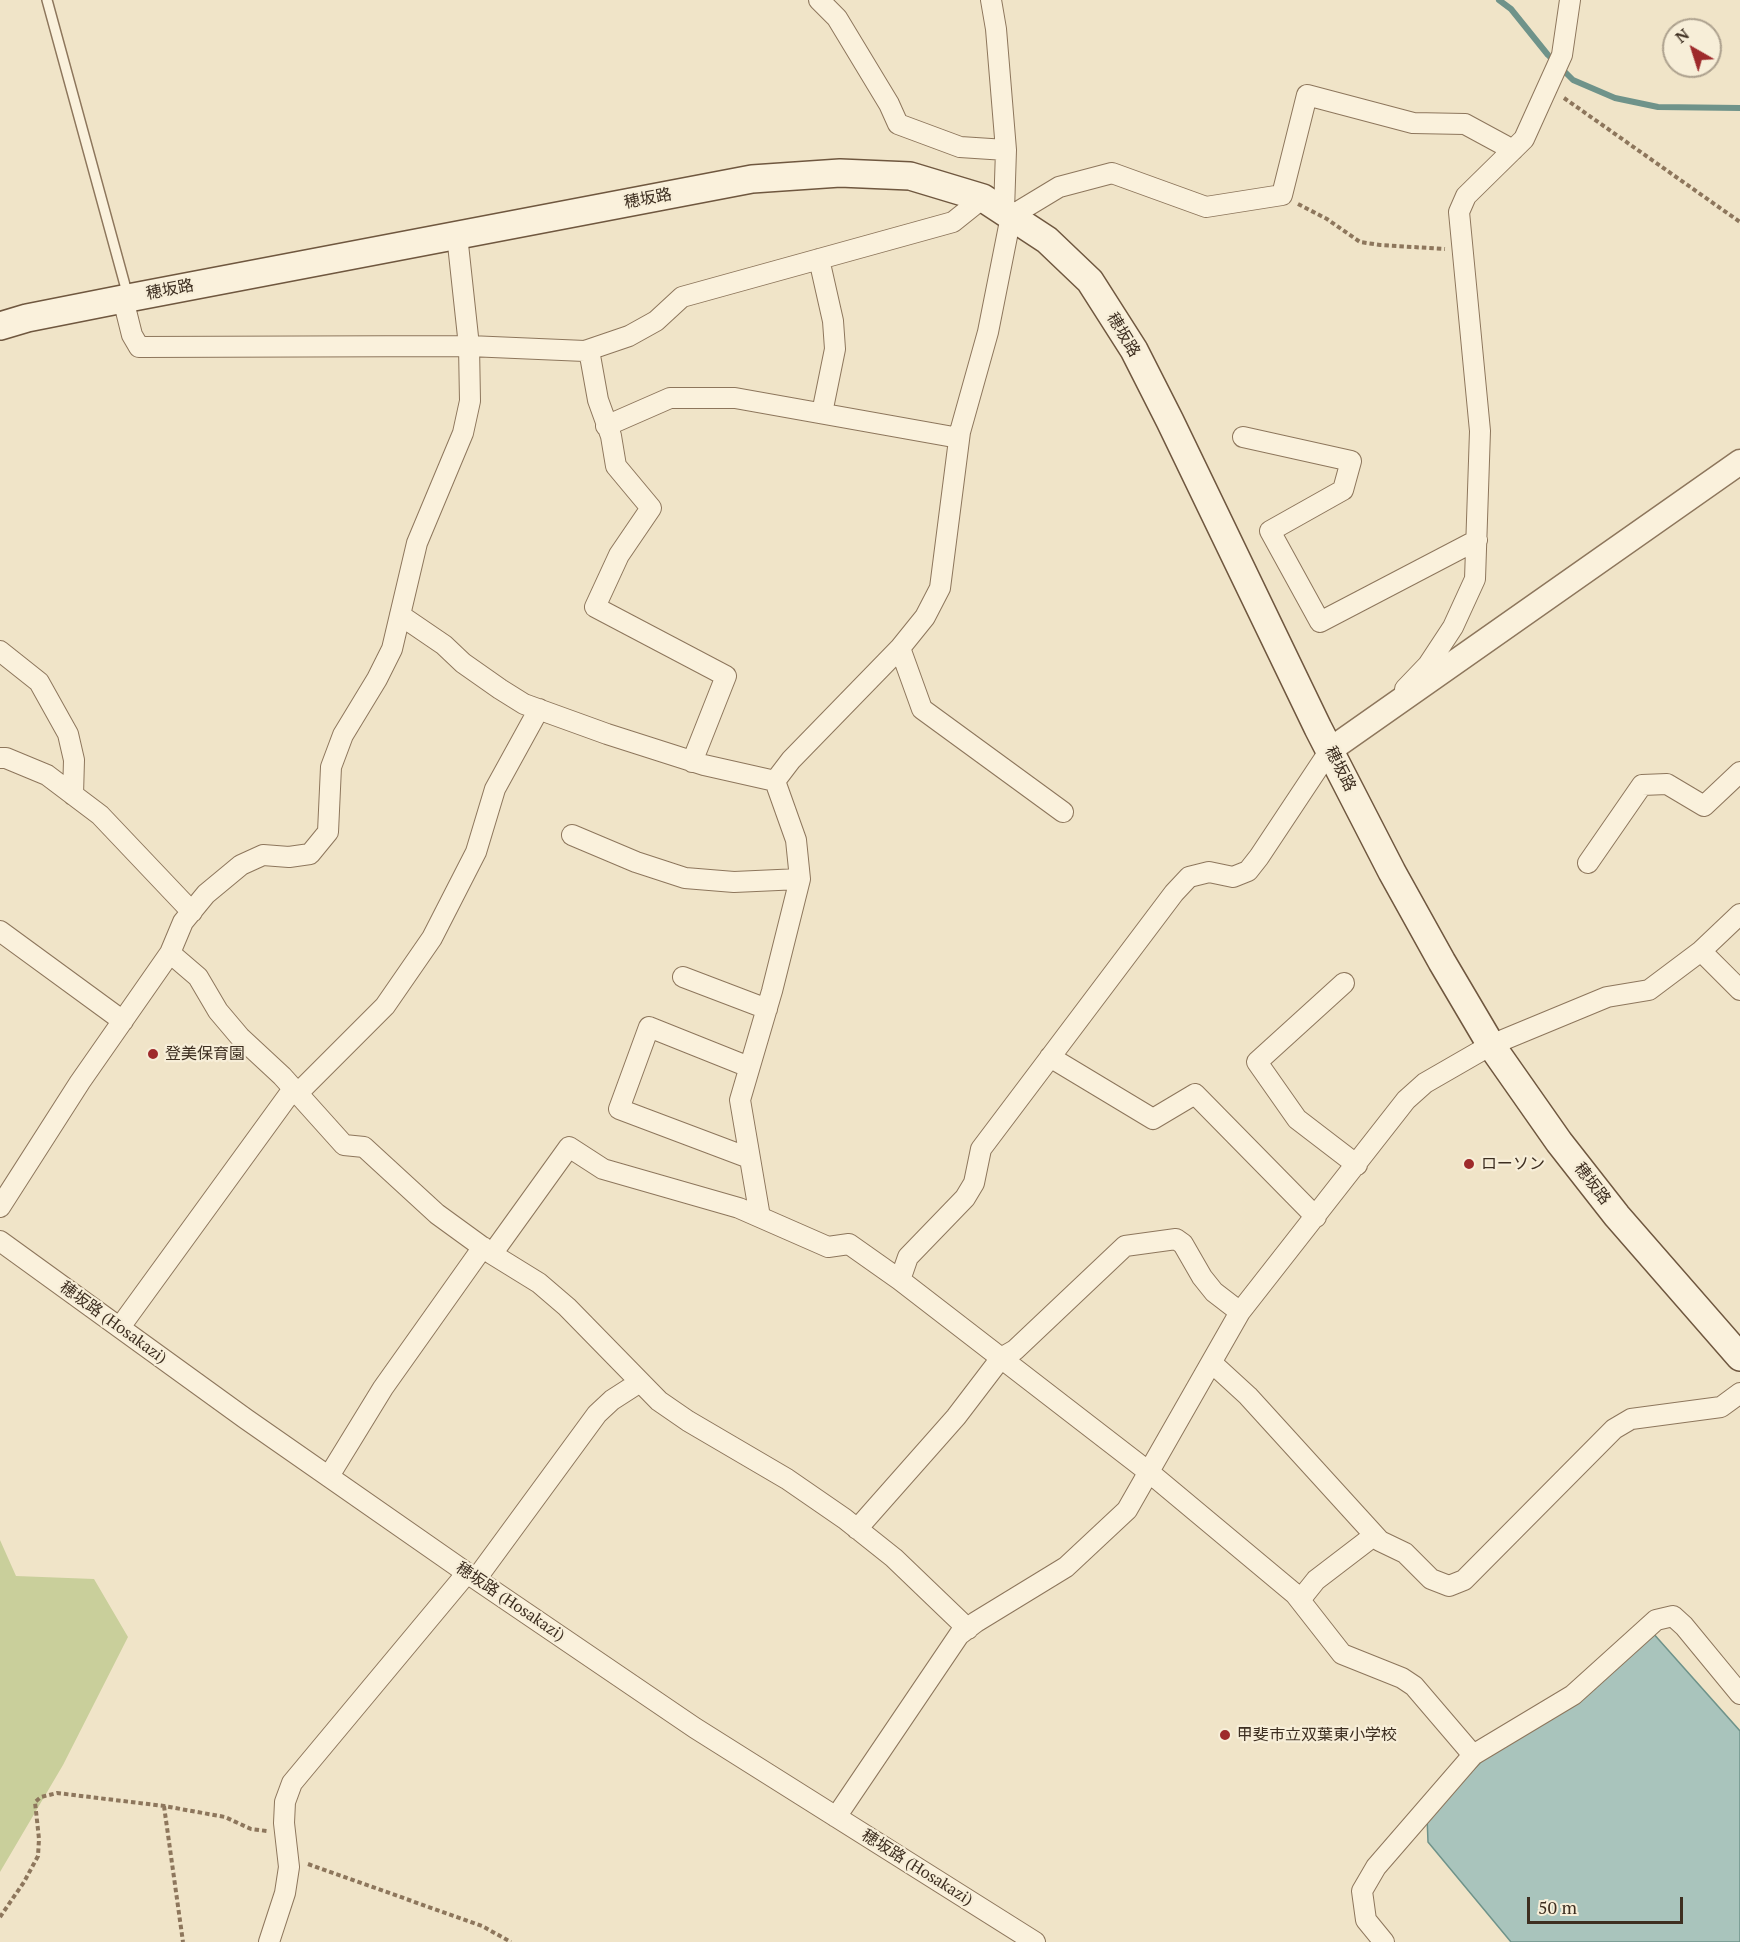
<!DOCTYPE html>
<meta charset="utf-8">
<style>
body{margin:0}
#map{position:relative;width:1740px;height:1942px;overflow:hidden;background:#f0e4c8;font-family:"PT Serif",serif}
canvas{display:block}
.north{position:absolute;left:1662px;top:18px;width:60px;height:60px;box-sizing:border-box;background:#f7eed8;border:2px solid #ada18e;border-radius:50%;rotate:321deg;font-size:16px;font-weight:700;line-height:24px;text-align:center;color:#3d2e20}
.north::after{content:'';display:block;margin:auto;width:21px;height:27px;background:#9e2a2b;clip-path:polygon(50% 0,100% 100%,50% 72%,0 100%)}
.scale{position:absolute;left:1527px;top:1897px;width:156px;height:27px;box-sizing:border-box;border:3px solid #3d2e20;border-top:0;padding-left:8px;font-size:18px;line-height:21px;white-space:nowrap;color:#3d2e20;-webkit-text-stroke:4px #f7eed8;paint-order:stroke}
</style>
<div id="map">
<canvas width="1740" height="1942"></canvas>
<div class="north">N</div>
<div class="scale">50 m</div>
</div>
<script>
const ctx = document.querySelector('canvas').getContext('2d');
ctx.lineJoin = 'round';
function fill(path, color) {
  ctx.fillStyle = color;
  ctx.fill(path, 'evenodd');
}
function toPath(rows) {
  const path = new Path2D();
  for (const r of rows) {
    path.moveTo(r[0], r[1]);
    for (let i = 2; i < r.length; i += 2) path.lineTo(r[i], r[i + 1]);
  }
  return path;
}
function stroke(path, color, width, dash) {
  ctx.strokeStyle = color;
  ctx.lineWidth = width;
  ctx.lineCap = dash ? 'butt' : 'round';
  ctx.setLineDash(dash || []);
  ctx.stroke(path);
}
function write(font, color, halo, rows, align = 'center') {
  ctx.font = font + ' "PT Serif","Noto Sans JP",serif';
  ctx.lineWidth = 4.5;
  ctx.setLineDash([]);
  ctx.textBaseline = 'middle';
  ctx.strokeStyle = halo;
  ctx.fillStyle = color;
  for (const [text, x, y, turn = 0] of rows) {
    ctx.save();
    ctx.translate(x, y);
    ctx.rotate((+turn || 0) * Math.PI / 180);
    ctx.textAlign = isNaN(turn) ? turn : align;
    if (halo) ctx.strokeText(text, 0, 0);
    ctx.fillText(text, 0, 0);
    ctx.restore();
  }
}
const green = toPath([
 [0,1540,16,1576,94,1579,128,1637,63,1765,0,1872]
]);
const water = toPath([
 [1640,1628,1652,1632,1740,1731,1740,1942,1511,1942,1428,1842,1427,1816,1481,1762,1640,1628]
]);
const stream = toPath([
 [1499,0,1511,9,1548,55,1573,80,1615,98,1658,107,1740,108]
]);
const path = toPath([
 [1564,98,1740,222],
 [1298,204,1327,219,1360,242,1380,245,1445,249],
 [164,1806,183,1942],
 [308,1864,482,1926,511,1942],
 [0,1917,24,1882,38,1856,39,1839,35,1802,41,1797,57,1793,164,1806,225,1817,251,1829,267,1831]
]);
const service = toPath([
 [47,0,128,296]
]);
const minor = toPath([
 [819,0,837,18,889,104,898,124,960,147,1006,150,1004,211],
 [991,0,996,29,1006,150],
 [819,259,833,321,835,349,822,413],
 [123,299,132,335,139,347,469,346,585,351,629,336,656,321,682,297,953,222,983,198],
 [589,350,598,400,611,436,616,466,651,508,619,555,595,607,726,676,692,762],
 [606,426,670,398,735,398,959,438],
 [1243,437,1351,461,1343,490,1270,531,1320,622,1477,540],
 [400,615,444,645,463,663,500,689,524,704,607,734,704,765,775,781],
 [900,648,922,709,1063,812],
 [0,651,39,682,68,734,74,760,73,795],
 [1405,689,1428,665,1453,627,1475,579,1480,431,1459,212,1466,196,1524,139,1562,55,1570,0],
 [0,758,6,758,47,775,100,815,192,912],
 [572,835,636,862,685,878,734,882,800,879],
 [1588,863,1642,785,1667,784,1704,806,1740,772],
 [0,931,123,1021],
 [1701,951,1740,990],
 [170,953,198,977,218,1011,240,1037,282,1076,344,1145,364,1147,437,1214,492,1254,539,1283,567,1307,659,1401,688,1421,787,1479,845,1519,894,1558,968,1629],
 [683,977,767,1009],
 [1344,983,1257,1062,1297,1119,1357,1165],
 [1050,1057,1153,1119,1195,1094,1316,1217],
 [297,1094,385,1006,432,938,476,852,495,789,539,709],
 [749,1158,619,1109,649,1027,749,1067],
 [0,1207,80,1082,170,953,183,922,206,894,241,865,263,855,289,857,310,854,328,832,331,767,343,735,377,679,392,649,417,543,463,433,470,401,469,346,457,235],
 [760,1217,740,1100,772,991,800,879,796,840,775,781,791,760,900,648,925,617,940,588,960,432,988,332,1011,216,1059,187,1112,173,1206,207,1282,195,1307,95,1413,123,1465,124,1513,150],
 [0,1241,246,1419,467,1573,695,1728,1035,1942],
 [492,1254,569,1147,603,1169,739,1208,828,1247,849,1244,900,1280,1150,1473,1295,1594,1342,1654,1402,1678,1414,1686,1473,1755],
 [900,1280,908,1257,965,1198,974,1183,981,1149,1174,893,1189,877,1209,872,1233,877,1248,871,1259,857,1330,750],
 [120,1327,293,1089],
 [1212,1363,1248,1396,1380,1541,1405,1553,1431,1579,1449,1586,1464,1580,1614,1429,1631,1419,1721,1407,1740,1393],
 [329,1476,383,1388,483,1247],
 [857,1529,956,1417,1001,1358,1015,1350,1125,1246,1176,1239,1183,1244,1202,1277,1214,1292,1240,1312],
 [476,1579,597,1414,612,1400,640,1382],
 [1300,1600,1316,1580,1367,1541,1375,1536],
 [836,1817,959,1635,976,1622,1066,1567,1127,1510,1240,1312,1406,1100,1425,1083,1491,1045,1607,997,1649,990,1701,951,1740,914],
 [269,1942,285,1893,289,1867,284,1823,285,1802,292,1783,467,1573],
 [1384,1942,1366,1920,1362,1891,1376,1867,1473,1755,1573,1695,1656,1620,1673,1616,1684,1626,1740,1694]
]);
const tertiary = toPath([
 [1330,750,1740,462]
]);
const secondary = toPath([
 [0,326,27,318,123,299,752,179,840,173,910,176,983,198,1047,240,1090,281,1134,350,1170,421,1318,728,1392,872,1442,962,1491,1045,1559,1142,1617,1216,1740,1357]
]);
const markers = [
 [153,1054,6,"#9e2a2b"],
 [1469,1164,6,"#9e2a2b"],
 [1225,1735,6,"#9e2a2b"]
];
const streetNames = [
 ["穂坂路",648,199,-11],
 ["穂坂路",170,290,-11],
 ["穂坂路",1123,335,59],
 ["穂坂路",1340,769,63],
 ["穂坂路",1592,1184,52],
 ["穂坂路 (Hosakazi)",113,1323,36],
 ["穂坂路 (Hosakazi)",510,1602,34],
 ["穂坂路 (Hosakazi)",917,1868,32]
];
const poiNames = [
 ["登美保育園",165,1054],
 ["ローソン",1481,1164],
 ["甲斐市立双葉東小学校",1237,1735]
];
fill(green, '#c9cf9b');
fill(water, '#a9c4bc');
stroke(water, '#6f938a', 1.5);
stroke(stream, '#6f938a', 6);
stroke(service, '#8d765c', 12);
stroke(minor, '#8d765c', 22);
stroke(tertiary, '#8d765c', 27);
stroke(secondary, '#6f573f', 30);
stroke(path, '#8d765c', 4, [4.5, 3]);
stroke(service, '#faf1dc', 9);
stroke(minor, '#faf1dc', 20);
stroke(tertiary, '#faf1dc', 24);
stroke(secondary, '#faf1dc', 27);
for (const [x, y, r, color] of markers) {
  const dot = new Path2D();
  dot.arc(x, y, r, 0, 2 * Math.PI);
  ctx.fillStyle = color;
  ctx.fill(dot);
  stroke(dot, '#f7eed8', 2);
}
write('16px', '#3d2e20', '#f7eed8', streetNames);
write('16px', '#3d2e20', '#f7eed8', poiNames, 'left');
</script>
